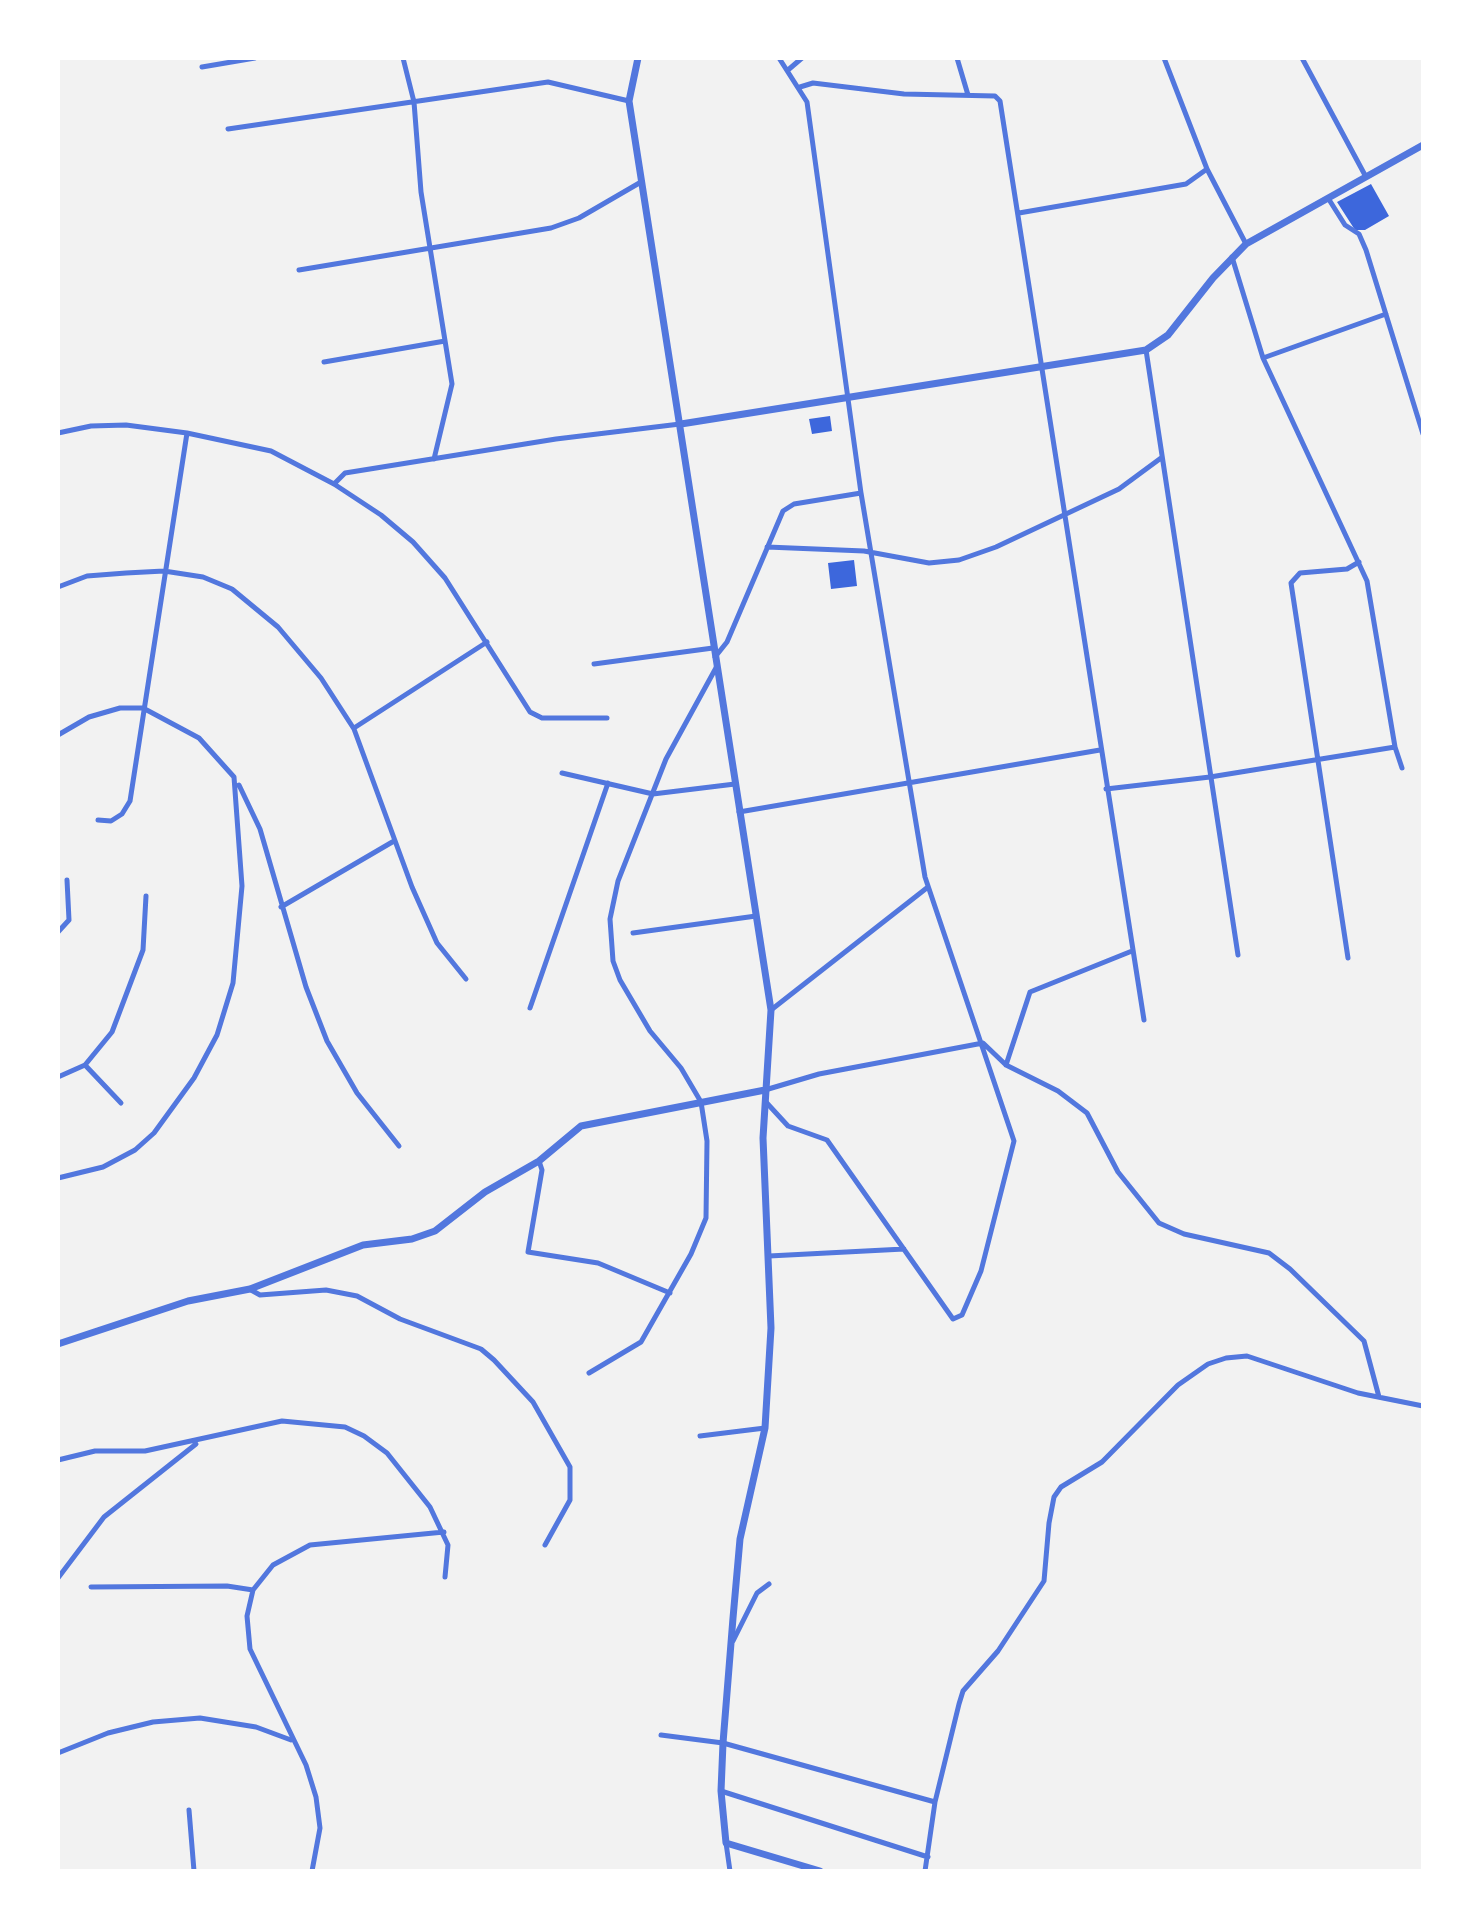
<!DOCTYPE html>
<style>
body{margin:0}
#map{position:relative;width:1481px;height:1929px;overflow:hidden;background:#f2f2f2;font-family:"PT Sans",sans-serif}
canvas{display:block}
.frame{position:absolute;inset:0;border:60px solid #fff;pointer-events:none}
</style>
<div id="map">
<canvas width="1481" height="1929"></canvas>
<div class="frame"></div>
</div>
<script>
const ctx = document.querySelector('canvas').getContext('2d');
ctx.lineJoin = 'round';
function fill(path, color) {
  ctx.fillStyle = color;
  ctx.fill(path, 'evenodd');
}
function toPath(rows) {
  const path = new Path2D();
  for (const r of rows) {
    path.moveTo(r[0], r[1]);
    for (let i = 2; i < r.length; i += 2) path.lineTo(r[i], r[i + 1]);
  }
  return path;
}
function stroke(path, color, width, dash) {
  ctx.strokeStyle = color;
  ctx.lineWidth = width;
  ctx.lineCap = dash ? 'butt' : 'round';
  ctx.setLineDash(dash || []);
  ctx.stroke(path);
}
const building = toPath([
 [1371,184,1389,216,1365,230,1355,230,1337,202],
 [830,416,832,431,812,434,809,419],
 [854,560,857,586,831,589,828,563]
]);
const minor = toPath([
 [403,58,414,102,421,192,452,384,434,459],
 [957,58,968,95],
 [1164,58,1207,169,1246,244],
 [1302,58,1366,177],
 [202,67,255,58],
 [788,70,802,58],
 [800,87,813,83,904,94,995,96,1000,101,1144,1020],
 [228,129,548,82,629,101],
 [1328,198,1345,225,1359,234,1366,250,1423,434],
 [1019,213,1186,184,1207,169],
 [1232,257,1263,358,1367,581,1395,747,1402,768],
 [299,270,551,228,579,218,641,182],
 [1146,350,1238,955],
 [1263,358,1386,314],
 [324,362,445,341],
 [58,433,91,426,126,425,187,433,271,451,334,484,381,515,413,542,445,578,530,712,542,718,607,718],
 [334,484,345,473,556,439,680,424],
 [767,547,864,551,929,563,959,560,996,547,1119,489,1161,458],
 [58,587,87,576,126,573,164,571,203,577,232,589,278,627,321,678,354,729,412,887,437,943,466,979],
 [715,657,727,642,783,511,794,504,861,493],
 [594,664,713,648],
 [354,728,487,642],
 [58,735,89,717,120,708,143,708,199,738,234,777,242,886,233,983,217,1035,194,1078,154,1133,135,1150,103,1167,58,1178],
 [562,773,653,794,735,784],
 [239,785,260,829,306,987,327,1041,357,1093,399,1146],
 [1106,789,1210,777,1395,747],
 [739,812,1100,750],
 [98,820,111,821,122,814,130,801,187,433],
 [281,907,394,841],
 [58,932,69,920,67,880],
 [633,933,756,916],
 [1348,958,1291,583,1300,573,1347,569,1359,562],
 [530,1008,608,783],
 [771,1010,928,887],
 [85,1065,121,1103],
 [1006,1065,1030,992,1132,951],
 [58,1077,85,1065,112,1032,143,950,146,896],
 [765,1090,819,1074,983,1043,1006,1065,1058,1091,1087,1113,1118,1172,1159,1223,1184,1234,1269,1253,1290,1269,1364,1341,1379,1397],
 [765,1101,788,1126,827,1140,953,1319,962,1315,981,1271,1014,1141,925,877,861,493,807,102,779,58],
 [539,1161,542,1170,528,1252,598,1263,670,1293],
 [769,1256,904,1249],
 [251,1290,260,1295,326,1290,357,1296,400,1319,481,1349,494,1360,533,1402,570,1467,570,1500,545,1545],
 [589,1373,641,1342,691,1254,706,1218,707,1141,701,1102,681,1068,650,1031,620,980,613,961,610,919,618,881,666,759,717,666],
 [700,1436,765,1428],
 [58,1460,95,1451,145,1451,282,1421,345,1427,364,1436,387,1453,430,1507,448,1545,445,1577],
 [58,1578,104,1517,196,1444],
 [91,1587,227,1586,253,1590],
 [733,1641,757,1593,769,1584],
 [661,1735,723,1743,935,1802],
 [58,1753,108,1733,153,1722,200,1718,256,1727,291,1740],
 [721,1791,928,1857],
 [189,1810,194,1871],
 [726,1843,730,1871],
 [312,1871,320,1828,316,1797,306,1765,250,1649,247,1616,253,1590,273,1565,310,1545,444,1532],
 [925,1871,935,1802,959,1704,963,1691,998,1651,1044,1581,1049,1523,1054,1497,1061,1487,1102,1462,1178,1385,1208,1364,1226,1358,1247,1356,1358,1393,1423,1406]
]);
const tertiary = toPath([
 [638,58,629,101,771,1010,763,1138,771,1328,765,1428,740,1539,733,1618,723,1743,721,1791,726,1843,820,1871],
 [681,424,1146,350,1168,335,1213,278,1246,244,1423,145],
 [58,1344,188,1301,250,1289,363,1245,412,1239,435,1231,485,1192,539,1161,581,1126,765,1090]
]);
fill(building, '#3d67dc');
stroke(minor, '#5277de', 5);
stroke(tertiary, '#5277de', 7);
</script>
